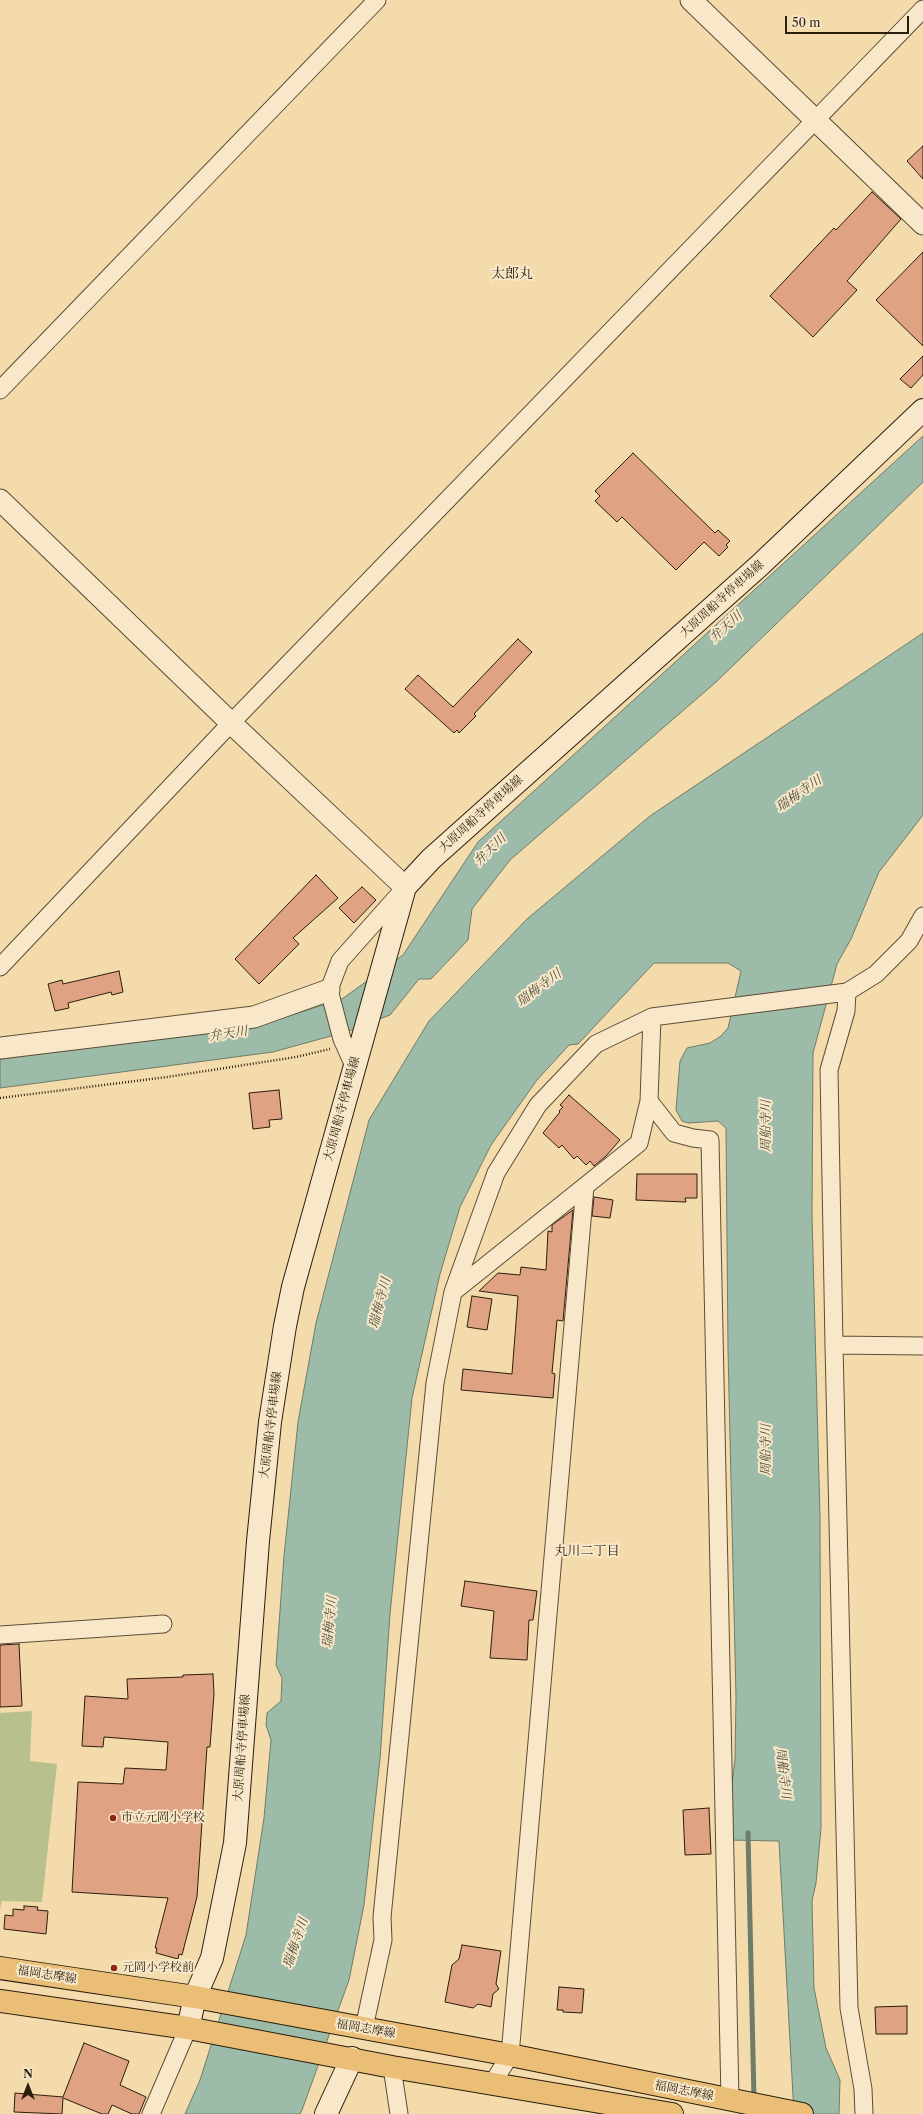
<!DOCTYPE html>
<meta charset="utf-8">
<style>
body{margin:0}
#map{position:relative;width:923px;height:2114px;overflow:hidden;background:#f4dbac;font-family:"Libre Caslon Text",serif}
canvas{display:block}
.north{position:absolute;left:8px;top:2066px;width:40px;height:40px;-webkit-text-stroke:3px #f8e8c9;paint-order:stroke;rotate:0deg;font-size:11px;font-weight:700;line-height:16px;text-align:center;color:#2a1e0e}
.north::after{content:'';display:block;margin:auto;width:14px;height:18px;background:#2a1e0e;clip-path:polygon(50% 0,100% 100%,50% 72%,0 100%)}
.scale{position:absolute;left:785px;top:16px;width:124px;height:18px;box-sizing:border-box;border:2px solid #2a1e0e;border-top:0;padding-left:5px;font-size:12px;line-height:14px;white-space:nowrap;color:#2a1e0e;-webkit-text-stroke:3px #f8e8c9;paint-order:stroke}
</style>
<div id="map">
<canvas width="923" height="2114"></canvas>
<div class="north">N</div>
<div class="scale">50 m</div>
</div>
<script>
const ctx = document.querySelector('canvas').getContext('2d');
ctx.lineJoin = 'round';
function fill(path, color) {
  ctx.fillStyle = color;
  ctx.fill(path, 'evenodd');
}
function toPath(rows) {
  const path = new Path2D();
  for (const r of rows) {
    path.moveTo(r[0], r[1]);
    for (let i = 2; i < r.length; i += 2) path.lineTo(r[i], r[i + 1]);
  }
  return path;
}
function stroke(path, color, width, dash) {
  ctx.strokeStyle = color;
  ctx.lineWidth = width;
  ctx.lineCap = dash ? 'butt' : 'round';
  ctx.setLineDash(dash || []);
  ctx.stroke(path);
}
function write(font, color, halo, rows, align = 'center') {
  ctx.font = font + ' "Libre Caslon Text","Noto Serif JP",serif';
  ctx.lineWidth = 4;
  ctx.setLineDash([]);
  ctx.textBaseline = 'middle';
  ctx.strokeStyle = halo;
  ctx.fillStyle = color;
  for (const [text, x, y, turn = 0] of rows) {
    ctx.save();
    ctx.translate(x, y);
    ctx.rotate((+turn || 0) * Math.PI / 180);
    ctx.textAlign = isNaN(turn) ? turn : align;
    if (halo) ctx.strokeText(text, 0, 0);
    ctx.fillText(text, 0, 0);
    ctx.restore();
  }
}
const green = toPath([
 [32,1711,30,1761,57,1764,42,1902,2,1901,0,1909,0,1713]
]);
const water = toPath([
 [923,436,923,482,715,683,510,860,472,909,468,940,431,979,419,979,390,1015,349,1031,273,1052,0,1088,0,1059,263,1024,342,999,403,955,478,842,923,436],
 [923,633,923,815,879,872,851,939,837,964,813,1053,812,1216,820,1517,821,1828,816,1883,812,1901,814,1988,826,2048,840,2080,839,2114,794,2114,779,1841,728,1840,729,1809,735,1759,736,1697,728,1350,726,1128,718,1121,688,1123,682,1121,676,1110,680,1061,687,1048,710,1043,721,1036,728,1028,741,971,728,963,654,963,578,1044,569,1045,537,1080,491,1145,460,1207,440,1274,412,1398,390,1614,380,1759,364,1905,349,1980,302,2110,300,2114,185,2114,200,2080,246,1935,264,1818,271,1740,266,1725,267,1713,281,1701,282,1678,276,1665,284,1556,298,1422,316,1323,369,1120,429,1021,527,919,650,816,923,633]
]);
const stream = toPath([
 [748,1833,754,2099]
]);
const building = toPath([
 [923,146,923,179,907,161,923,146],
 [872,192,901,219,847,281,857,290,813,337,770,296,834,228,836,230,872,192],
 [923,252,923,346,876,300,923,252],
 [923,356,923,375,911,388,900,379,923,356],
 [633,453,715,533,718,530,730,541,726,545,728,547,719,556,704,542,676,570,622,517,617,522,595,501,600,496,595,491,633,453],
 [518,639,532,652,474,714,476,716,459,733,457,730,454,733,405,689,418,675,453,707,518,639],
 [316,875,338,898,293,938,299,944,259,984,235,959,316,875],
 [362,887,376,900,354,923,339,908,362,887],
 [119,971,123,992,112,995,111,992,68,1003,69,1008,55,1011,48,984,62,980,63,984,119,971],
 [279,1090,282,1119,269,1120,270,1127,253,1129,249,1093,279,1090],
 [569,1095,620,1140,606,1156,594,1166,590,1161,586,1165,577,1156,574,1159,562,1145,559,1148,543,1133,560,1112,559,1111,563,1107,560,1105,569,1095],
 [637,1174,697,1174,697,1198,685,1198,686,1202,636,1200,637,1174],
 [594,1197,613,1200,610,1218,592,1216,594,1197],
 [573,1210,563,1321,557,1320,552,1373,555,1374,553,1398,461,1390,463,1369,512,1374,518,1296,479,1291,498,1273,520,1275,521,1267,546,1270,548,1231,552,1232,552,1225,573,1210],
 [472,1296,492,1299,487,1330,467,1327,472,1296],
 [465,1581,537,1591,533,1620,529,1620,527,1660,490,1658,494,1611,461,1606,465,1581],
 [19,1644,22,1706,0,1707,0,1645,19,1644],
 [213,1674,214,1694,210,1747,207,1747,197,1897,182,1955,179,1954,178,1959,156,1953,157,1948,155,1948,168,1898,72,1892,78,1782,123,1784,125,1768,166,1770,168,1742,104,1737,103,1747,82,1746,85,1696,128,1699,127,1679,183,1677,183,1675,213,1674],
 [709,1808,711,1854,685,1855,683,1810,709,1808],
 [24,1906,38,1907,37,1910,48,1911,46,1934,4,1929,5,1915,13,1916,13,1909,24,1910,24,1906],
 [462,1945,501,1951,496,1984,499,1989,493,1994,491,2007,478,2004,473,2008,445,2002,452,1965,459,1959,462,1945],
 [559,1987,584,1989,582,2013,563,2012,563,2010,557,2010,559,1987],
 [907,2006,907,2034,876,2034,875,2007,907,2006],
 [84,2043,129,2061,120,2085,146,2097,139,2114,132,2114,112,2105,108,2114,102,2114,63,2098,62,2114,14,2112,15,2093,63,2097,84,2043]
]);
const path = toPath([
 [0,1098,167,1077,296,1057,330,1049]
]);
const minor = toPath([
 [0,390,377,0],
 [0,967,231,723,923,9],
 [847,992,846,1011,829,1070,834,1345,849,2008,863,2089,864,2114],
 [354,1066,342,1039,329,990,340,961,404,889],
 [649,1101,674,1133,693,1138,710,1140,730,2100],
 [453,1292,639,1143,649,1101,652,1017],
 [834,1345,923,1346],
 [0,1635,163,1624],
 [364,2028,383,1940,382,1917,435,1383,453,1292,496,1173,538,1105,596,1044,652,1017,847,992,876,974,909,941,923,916],
 [392,2067,399,2114],
 [492,2084,510,2055,585,1186],
 [151,2114,188,2028]
]);
const tertiary = toPath([
 [691,0,923,224],
 [0,500,231,723,405,887],
 [0,1048,254,1017,329,990]
]);
const secondary = toPath([
 [188,2028,195,1997,212,1958,235,1843,258,1541,270,1422,285,1326,293,1287,405,887,431,859,760,565,923,410],
 [326,2114,352,2058]
]);
const primary = toPath([
 [0,1968,195,1997,510,2055,802,2114],
 [0,2001,188,2028,392,2067,672,2114]
]);
const markers = [
 [113,1818,4,"#8f2418"],
 [114,1968,4,"#8f2418"]
];
const streetNames = [
 ["大原周船寺停車場線",722,599,-42],
 ["大原周船寺停車場線",481,814,-42],
 ["大原周船寺停車場線",342,1109,-75],
 ["大原周船寺停車場線",271,1425,-83],
 ["大原周船寺停車場線",242,1748,-86],
 ["福岡志摩線",47,1975,9],
 ["福岡志摩線",366,2029,10],
 ["福岡志摩線",684,2091,11]
];
const poiNames = [
 ["市立元岡小学校",121,1818],
 ["元岡小学校前",122,1968]
];
const waterNames = [
 ["弁天川",726,627,-42],
 ["瑞梅寺川",799,794,-35],
 ["弁天川",490,850,-44],
 ["瑞梅寺川",539,988,-37],
 ["弁天川",228,1034,-8],
 ["周船寺川",766,1126,-90],
 ["瑞梅寺川",380,1303,-75],
 ["周船寺川",766,1450,-90],
 ["瑞梅寺川",330,1622,-84],
 ["周船寺川",783,1773,83],
 ["瑞梅寺川",296,1943,-71]
];
const neighbourhoodNames = [
 ["丸川二丁目",587,1551]
];
const quarterNames = [
 ["太郎丸",512,274]
];
fill(green, '#b8c18d');
fill(water, '#9cbba8');
stroke(water, '#6e7c6a', 1);
stroke(stream, '#6e7c6a', 5);
fill(building, '#dfa282');
stroke(building, '#2a1e0e', 1);
stroke(minor, '#5c4d36', 19);
stroke(tertiary, '#5c4d36', 23);
stroke(secondary, '#2a1e0e', 24);
stroke(primary, '#2a1e0e', 24);
stroke(path, '#2a1e0e', 2.5, [1, 2]);
stroke(minor, '#f8e8c9', 17);
stroke(tertiary, '#f8e8c9', 21);
stroke(secondary, '#f8e8c9', 22);
stroke(primary, '#eabe76', 22);
for (const [x, y, r, color] of markers) {
  const dot = new Path2D();
  dot.arc(x, y, r, 0, 2 * Math.PI);
  ctx.fillStyle = color;
  ctx.fill(dot);
  stroke(dot, '#f8e8c9', 1.5);
}
write('12px', '#2a1e0e', '#f8e8c9', streetNames);
write('12px', '#2a1e0e', '#f8e8c9', poiNames, 'left');
write('italic 13px', '#4c4d3c', '#f8e8c9', waterNames);
write('13px', '#2a1e0e', '#f8e8c9', neighbourhoodNames);
write('14px', '#2a1e0e', '#f8e8c9', quarterNames);
</script>
